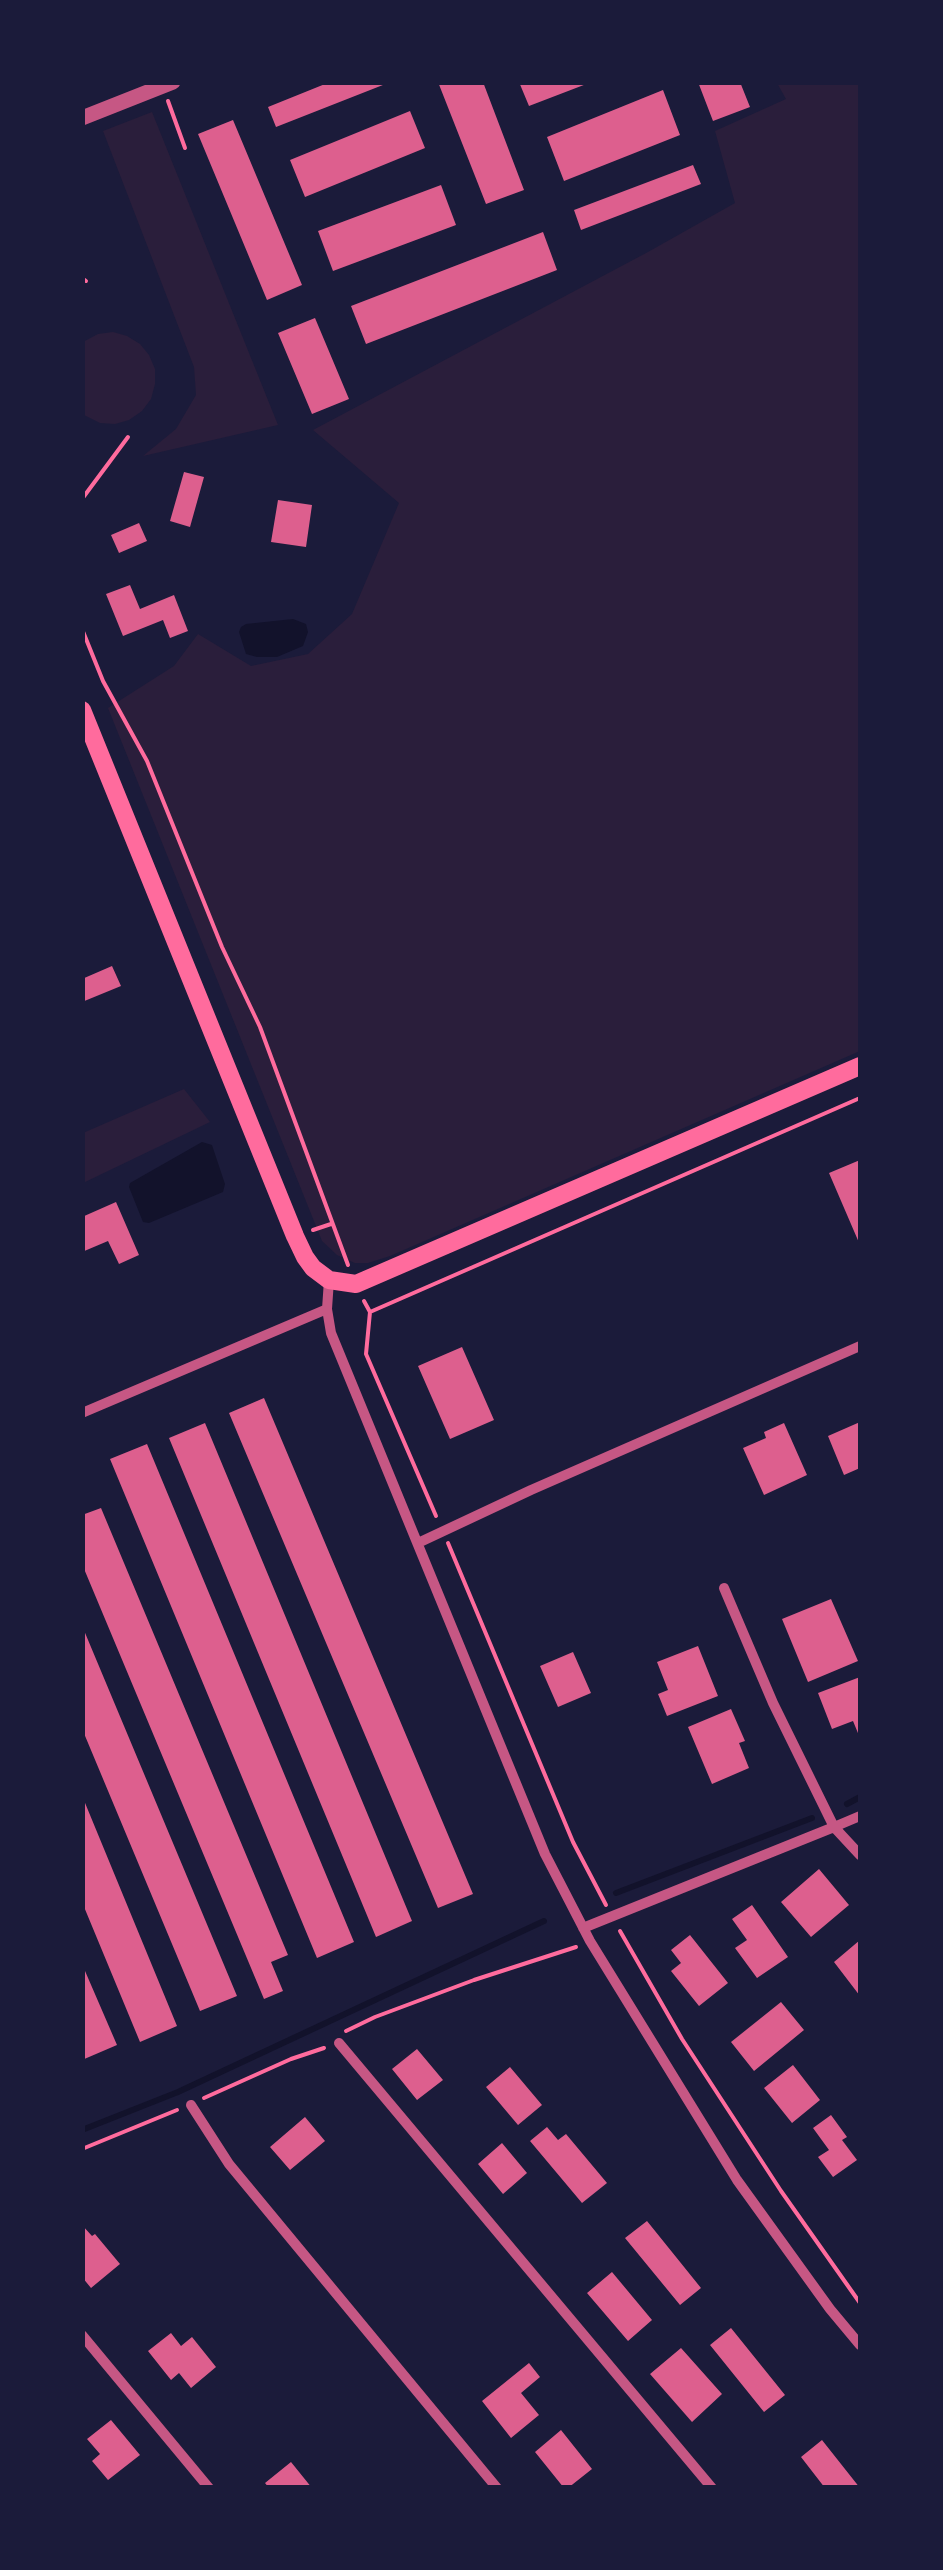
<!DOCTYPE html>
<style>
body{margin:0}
#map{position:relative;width:943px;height:2570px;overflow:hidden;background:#1b1b3a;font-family:"Source Sans 3",sans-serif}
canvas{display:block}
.frame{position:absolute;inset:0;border:85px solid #1b1b3a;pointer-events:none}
</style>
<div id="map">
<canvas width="943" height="2570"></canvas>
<div class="frame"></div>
</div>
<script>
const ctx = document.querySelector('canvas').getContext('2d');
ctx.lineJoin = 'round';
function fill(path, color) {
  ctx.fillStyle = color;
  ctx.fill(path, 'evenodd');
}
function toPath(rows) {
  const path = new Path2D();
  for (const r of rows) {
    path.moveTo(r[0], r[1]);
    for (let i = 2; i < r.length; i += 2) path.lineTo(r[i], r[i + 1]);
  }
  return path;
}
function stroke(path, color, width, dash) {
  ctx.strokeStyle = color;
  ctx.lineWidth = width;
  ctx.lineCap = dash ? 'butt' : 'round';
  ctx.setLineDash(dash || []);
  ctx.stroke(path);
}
const green = toPath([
 [777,83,860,83,860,1051,390,1256,368,1263,355,1263,337,1255,322,1241,108,708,174,666,198,634,251,666,308,654,352,614,399,503,313,430,648,252,735,203,715,131,786,99],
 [152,112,278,425,143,456,176,429,196,395,194,367,103,131],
 [113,332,127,336,140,344,149,355,155,369,155,384,151,399,142,411,129,420,115,424,100,423,82,414,83,342,98,334],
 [184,1089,210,1122,83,1183,83,1133]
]);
const water = toPath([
 [293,619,306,624,308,632,303,646,277,657,257,657,246,654,239,632,241,627,246,624],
 [202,1142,212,1145,225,1184,223,1192,149,1223,143,1222,129,1187,130,1183]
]);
const stream = toPath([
 [847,1804,860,1797],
 [616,1893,812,1818],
 [82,2130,178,2092,544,1921]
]);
const building = toPath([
 [330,82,388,83,276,127,268,107],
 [438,82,483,82,524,190,486,204],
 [519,82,588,82,589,83,529,106],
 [698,82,740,82,750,107,713,121],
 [663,90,680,135,564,181,547,137],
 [410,111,425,148,305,197,290,160],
 [233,120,302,285,267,300,198,134],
 [693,165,701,184,581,230,574,210],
 [441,185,456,225,333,271,318,231],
 [543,232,557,270,366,344,351,306],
 [315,318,349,399,312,414,278,333],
 [184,472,204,477,190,527,170,521],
 [278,500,312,505,306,547,271,542],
 [139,523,147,541,119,553,111,535],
 [130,585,140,609,174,595,188,631,170,638,163,620,123,636,106,594],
 [112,966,121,986,82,1002,82,979],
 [860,1160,860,1245,829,1173],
 [116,1202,139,1255,119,1264,108,1241,82,1252,82,1217],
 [462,1347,494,1420,450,1439,418,1366],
 [264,1398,473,1894,438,1908,229,1413],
 [860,1422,860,1468,844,1475,828,1436],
 [205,1423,412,1921,376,1937,169,1438],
 [784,1423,807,1475,764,1495,743,1448,766,1438,764,1432],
 [147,1444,354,1942,317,1958,110,1459],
 [101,1508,288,1955,271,1962,283,1991,264,1999,82,1564,82,1515],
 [831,1599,858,1661,808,1682,782,1619],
 [83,1628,237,1996,200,2011,83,1731],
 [698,1646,718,1696,667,1716,658,1694,668,1690,657,1662],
 [573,1652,591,1693,558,1707,540,1666],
 [860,1677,860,1738,853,1721,832,1729,818,1693],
 [731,1709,745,1741,739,1743,749,1768,712,1784,688,1727],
 [83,1798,177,2026,140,2042,82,1902],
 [819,1869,849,1905,811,1937,781,1902],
 [752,1905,788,1957,757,1978,735,1948,747,1940,732,1919],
 [690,1935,728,1983,699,2006,671,1971,681,1963,671,1950],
 [860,1940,860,1996,834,1962],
 [82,1964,117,2045,82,2060],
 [781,2002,804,2030,754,2071,731,2042],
 [417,2049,443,2080,417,2100,392,2069],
 [793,2065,820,2100,792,2123,764,2088],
 [510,2067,542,2105,518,2125,486,2087],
 [831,2115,847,2137,842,2140,857,2160,833,2177,818,2157,829,2150,813,2128],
 [305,2117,325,2141,290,2170,270,2147],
 [547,2127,558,2140,566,2134,607,2183,582,2203,530,2141],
 [502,2143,527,2173,503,2194,478,2164],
 [647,2221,701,2288,680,2305,625,2238],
 [82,2225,92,2236,95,2234,120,2264,91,2288,82,2277],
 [612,2272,652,2320,628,2341,587,2293],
 [731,2328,785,2395,764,2412,710,2345],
 [171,2333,181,2346,192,2337,216,2367,191,2388,179,2373,171,2380,148,2351],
 [681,2348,722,2394,692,2422,650,2374],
 [529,2363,540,2377,521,2393,539,2415,511,2438,482,2401],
 [111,2420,140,2455,108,2480,92,2461,100,2454,87,2439],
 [561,2430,592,2469,568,2488,564,2488,535,2452],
 [822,2440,860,2488,825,2488,801,2457],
 [291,2462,312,2488,269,2488,265,2483]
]);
const path = toPath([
 [82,84,86,82],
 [168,101,185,148],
 [82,278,86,281],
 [82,499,128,437],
 [82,629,103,681,147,761,222,947,260,1027,348,1265],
 [313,1230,331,1224],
 [364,1301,370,1312,366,1354,436,1516],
 [370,1312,860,1098],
 [448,1543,573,1842,606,1905],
 [620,1931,682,2039,781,2191,860,2303],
 [346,2031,375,2017,474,1980,576,1947],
 [204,2098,291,2059,324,2048],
 [82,2149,177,2110]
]);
const minor = toPath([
 [329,1280,327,1309,331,1333,545,1854,590,1941,737,2180,830,2309,860,2345],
 [82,1413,327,1309],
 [418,1543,531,1490,860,1346],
 [724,1588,773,1703,834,1827,860,1816],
 [583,1928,834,1827,860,1855],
 [339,2043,712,2488],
 [191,2105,229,2164,497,2488],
 [82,2335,209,2488]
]);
const tertiary = toPath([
 [82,118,173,82]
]);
const secondary = toPath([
 [82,710,295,1236,305,1257,313,1268,329,1280,356,1284,860,1066]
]);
fill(green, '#2a1e3b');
fill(water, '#12122b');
stroke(stream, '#12122b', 6);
fill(building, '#dd5f8e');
stroke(path, '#ff6b9d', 4);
stroke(minor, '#c65784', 10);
stroke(tertiary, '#c65784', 15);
stroke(secondary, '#ff6b9d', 18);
</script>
